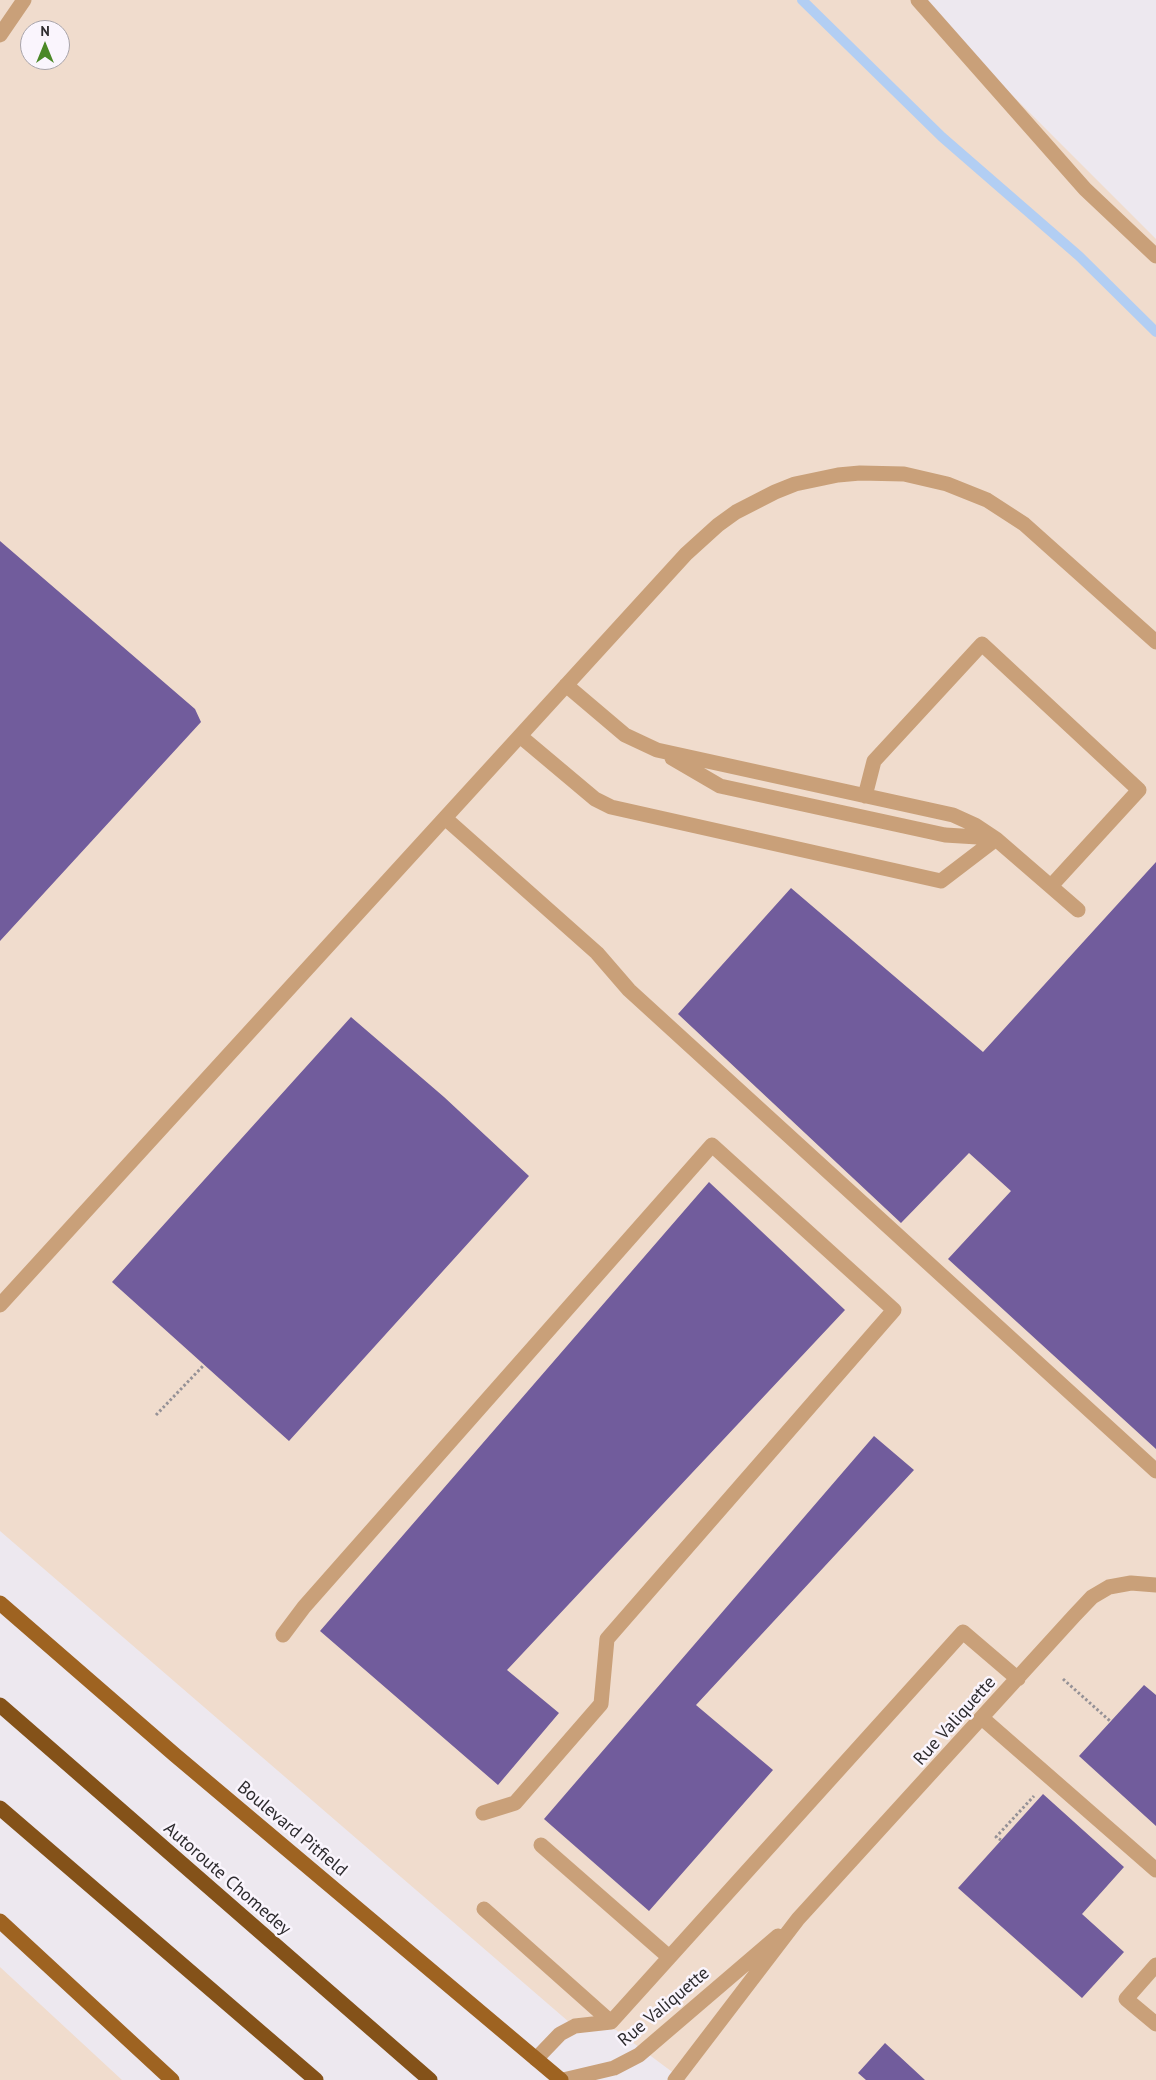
<!DOCTYPE html>
<style>
body{margin:0}
#map{position:relative;width:1156px;height:2080px;overflow:hidden;background:#ede8ef;font-family:"PT Sans",sans-serif}
canvas{display:block}
.north{position:absolute;left:20px;top:20px;width:50px;height:50px;box-sizing:border-box;background:#faf5fd;border:1px solid #a8a4aa;border-radius:50%;rotate:0deg;font-size:14px;font-weight:700;line-height:20px;text-align:center;color:#2d2b2e}
.north::after{content:'';display:block;margin:auto;width:18px;height:22px;background:#4b8827;clip-path:polygon(50% 0,100% 100%,50% 72%,0 100%)}
</style>
<div id="map">
<canvas width="1156" height="2080"></canvas>
<div class="north">N</div>
</div>
<script>
const ctx = document.querySelector('canvas').getContext('2d');
ctx.lineJoin = 'round';
function fill(path, color) {
  ctx.fillStyle = color;
  ctx.fill(path, 'evenodd');
}
function toPath(rows) {
  const path = new Path2D();
  for (const r of rows) {
    path.moveTo(r[0], r[1]);
    for (let i = 2; i < r.length; i += 2) path.lineTo(r[i], r[i + 1]);
  }
  return path;
}
function stroke(path, color, width, dash) {
  ctx.strokeStyle = color;
  ctx.lineWidth = width;
  ctx.lineCap = dash ? 'butt' : 'round';
  ctx.setLineDash(dash || []);
  ctx.stroke(path);
}
function write(font, color, halo, rows, align = 'center') {
  ctx.font = font + ' "PT Sans",sans-serif';
  ctx.lineWidth = 5;
  ctx.setLineDash([]);
  ctx.textBaseline = 'middle';
  ctx.strokeStyle = halo;
  ctx.fillStyle = color;
  for (const [text, x, y, turn = 0] of rows) {
    ctx.save();
    ctx.translate(x, y);
    ctx.rotate((+turn || 0) * Math.PI / 180);
    ctx.textAlign = isNaN(turn) ? turn : align;
    if (halo) ctx.strokeText(text, 0, 0);
    ctx.fillText(text, 0, 0);
    ctx.restore();
  }
}
const industrial = toPath([
 [0,0,917,0,1156,239,1156,2080,683,2080,616,2030,569,2022,0,1531],
 [30,30,60,30,60,60,30,60],
 [0,1967,122,2080,0,2080]
]);
const stream = toPath([
 [802,0,942,137,1079,256,1156,332]
]);
const building = toPath([
 [0,541,195,709,201,722,0,941],
 [1156,862,1156,1449,948,1259,1011,1191,969,1153,901,1223,678,1014,791,888,983,1052],
 [351,1017,444,1097,529,1176,289,1441,112,1282],
 [709,1182,845,1310,507,1670,559,1713,498,1785,320,1631],
 [874,1436,914,1470,696,1705,773,1770,649,1911,544,1819],
 [1144,1685,1156,1695,1156,1826,1079,1756],
 [1043,1794,1124,1867,1082,1914,1124,1952,1082,1998,958,1888],
 [885,2043,925,2080,866,2080,858,2073]
]);
const path = toPath([
 [156,1415,203,1366],
 [1063,1679,1110,1721],
 [1001,1840,996,1837,1034,1796]
]);
const minor = toPath([
 [918,0,1085,189,1156,256],
 [0,35,24,0],
 [566,685,625,735,657,750,953,815,975,825,996,839,1078,910],
 [520,736,595,799,611,807,941,881,996,839],
 [672,758,720,786,945,835,994,838],
 [865,796,874,761,982,644,1139,790,1051,886],
 [445,818,597,953,629,990,1156,1471],
 [0,1305,686,554,718,525,736,512,775,492,795,484,838,475,860,473,904,474,947,484,987,500,1024,524,1156,642],
 [283,1635,304,1607,712,1145,894,1310,607,1639,601,1704,515,1803,483,1813],
 [982,1718,1156,1870],
 [541,1845,669,1957],
 [484,1909,611,2022],
 [1156,1965,1126,1999,1156,2024],
 [536,2059,560,2034,575,2026,611,2022,963,1632,1018,1679],
 [563,2080,614,2068,639,2055,778,1936],
 [675,2080,798,1919,1074,1616,1092,1597,1109,1587,1131,1583,1156,1585]
]);
const major = toPath([
 [0,1603,175,1755,561,2080],
 [0,1921,172,2080]
]);
const highway = toPath([
 [0,1705,430,2080],
 [0,1808,316,2080]
]);
const streetNames = [
 ["Rue Valiquette",955,1721,-48],
 ["Boulevard Pitfield",292,1829,40],
 ["Autoroute Chomedey",227,1879,41],
 ["Rue Valiquette",664,2007,-40]
];
fill(industrial, '#f0dccd');
stroke(stream, '#b2cef3', 10);
fill(building, '#715c9c');
stroke(path, '#959196', 3, [2.5, 2.5]);
stroke(minor, '#c9a079', 15);
stroke(major, '#9e6321', 15);
stroke(highway, '#845219', 15);
write('18px', '#2d2b2e', '#faf5fd', streetNames);
</script>
